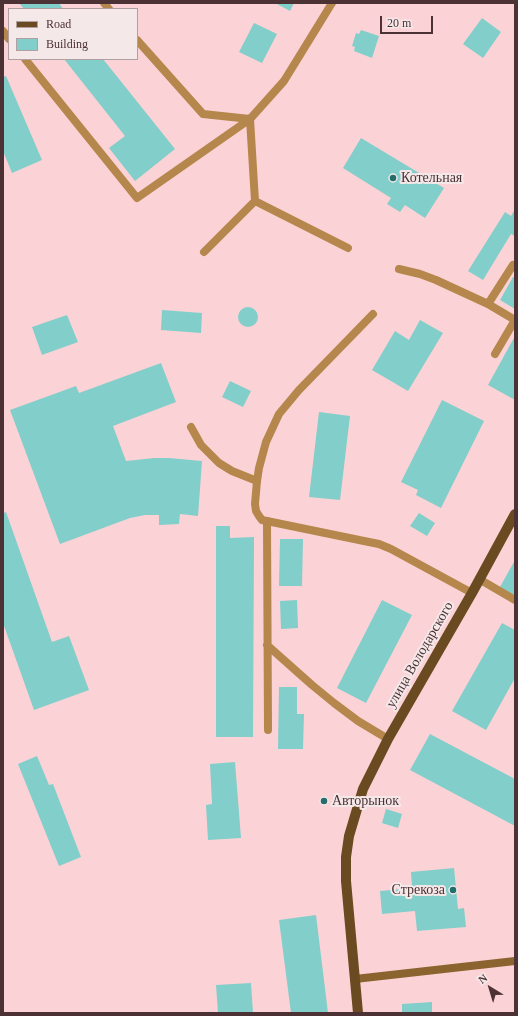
<!DOCTYPE html>
<meta charset="utf-8">
<style>
body{margin:0}
#map{position:relative;width:518px;height:1016px;overflow:hidden;background:#fbd3d6;font-family:"Times New Roman",serif}
canvas{display:block}
.frame{position:absolute;inset:0;border:4px solid #4d3235;pointer-events:none}
.legend{position:absolute;left:8px;top:8px;width:130px;height:52px;box-sizing:border-box;background:#f5e8e9;border:1px solid #b29fa1;margin:0;padding:5px 7px;list-style:none;font-size:12px;color:#4d3235}
.legend li{display:flex;align-items:center;gap:8px;height:20px}
.legend b{width:20px;border:1px solid #b29fa1}
.north{position:absolute;left:470px;top:968px;width:40px;height:40px;-webkit-text-stroke:3px #f5e8e9;paint-order:stroke;rotate:322deg;font-size:11px;font-weight:700;line-height:16px;text-align:center;color:#4d3235}
.north::after{content:'';display:block;margin:auto;width:14px;height:18px;background:#4d3235;clip-path:polygon(50% 0,100% 100%,50% 72%,0 100%)}
.scale{position:absolute;left:380px;top:16px;width:53px;height:18px;box-sizing:border-box;border:2px solid #4d3235;border-top:0;padding-left:5px;font-size:12px;line-height:14px;white-space:nowrap;color:#4d3235;-webkit-text-stroke:3px #f5e8e9;paint-order:stroke}
</style>
<div id="map">
<canvas width="518" height="1016"></canvas>
<div class="frame"></div>
<ul class="legend">
<li><b style="height:5px;background:#6a4a20"></b>Road</li>
<li><b style="height:11px;background:#81ceca"></b>Building</li>
</ul>
<div class="north">N</div>
<div class="scale">20 m</div>
</div>
<script>
const ctx = document.querySelector('canvas').getContext('2d');
ctx.lineJoin = 'round';
function fill(path, color) {
  ctx.fillStyle = color;
  ctx.fill(path, 'evenodd');
}
function toPath(rows) {
  const path = new Path2D();
  for (const r of rows) {
    if (r.length === 3) {
      path.moveTo(r[0] + r[2], r[1]);
      path.arc(r[0], r[1], r[2], 0, 2 * Math.PI);
      continue;
    }
    path.moveTo(r[0], r[1]);
    for (let i = 2; i < r.length; i += 2) path.lineTo(r[i], r[i + 1]);
  }
  return path;
}
function stroke(path, color, width, dash) {
  ctx.strokeStyle = color;
  ctx.lineWidth = width;
  ctx.lineCap = dash ? 'butt' : 'round';
  ctx.setLineDash(dash || []);
  ctx.stroke(path);
}
function write(font, color, halo, rows, align = 'center') {
  ctx.font = font + ' "Times New Roman",serif';
  ctx.lineWidth = 4;
  ctx.setLineDash([]);
  ctx.textBaseline = 'middle';
  ctx.strokeStyle = halo;
  ctx.fillStyle = color;
  for (const [text, x, y, turn = 0] of rows) {
    ctx.save();
    ctx.translate(x, y);
    ctx.rotate((+turn || 0) * Math.PI / 180);
    ctx.textAlign = isNaN(turn) ? turn : align;
    if (halo) ctx.strokeText(text, 0, 0);
    ctx.fillText(text, 0, 0);
    ctx.restore();
  }
}
const building = toPath([
 [19,3,59,3,63,9,24,9],
 [275,3,294,3,290,11],
 [482,18,501,32,483,58,463,44],
 [254,23,277,34,262,63,239,52],
 [361,30,379,36,372,58,354,51,355,47,352,46,356,33,359,34],
 [64,59,103,59,175,149,135,181,109,148,125,136],
 [6,76,42,160,12,173,3,151,3,77],
 [361,138,444,188,425,218,405,205,400,212,387,204,391,198,343,168],
 [515,209,515,236,511,234,483,280,468,271,505,212,511,216],
 [513,277,515,278,515,309,500,300],
 [248,317,10],
 [162,310,202,313,201,333,161,330],
 [67,315,78,342,42,355,32,327],
 [420,320,443,333,408,391,372,370,395,331,409,340],
 [515,336,515,400,488,385],
 [161,363,176,402,113,426,126,461,154,458,169,458,202,461,198,516,180,514,179,524,159,525,159,515,145,515,130,518,60,544,10,410,76,386,79,393],
 [230,381,251,391,243,407,222,397],
 [442,400,484,421,441,508,416,495,418,490,401,482],
 [319,412,350,416,340,500,309,497],
 [6,512,52,642,69,636,89,690,34,710,3,623,3,513],
 [419,513,435,523,427,536,410,526],
 [216,526,230,526,230,538,254,537,253,737,216,737],
 [280,539,303,539,302,586,279,586],
 [515,560,515,596,500,587],
 [297,600,298,628,281,629,280,601],
 [382,600,412,615,366,703,337,688],
 [502,623,515,630,515,678,486,730,452,711],
 [279,687,297,687,297,714,304,714,303,749,278,749],
 [430,734,515,779,515,826,410,770],
 [37,756,49,785,53,784,81,857,59,866,18,764],
 [235,762,241,838,208,840,206,805,212,804,210,764],
 [386,809,402,814,398,828,382,823],
 [454,868,458,909,464,908,466,927,417,931,415,911,382,914,380,891,412,888,411,872],
 [316,915,328,1013,291,1013,279,920],
 [251,983,253,1013,218,1013,216,985],
 [432,1002,432,1013,402,1013,402,1004]
]);
const lane = toPath([
 [3,31,9,39],
 [25,59,137,198,250,119],
 [255,201,348,248],
 [204,252,255,201,250,119],
 [399,269,420,274,436,280,488,304,515,320],
 [488,304,513,265,515,266],
 [495,354,515,320],
 [191,427,201,445,219,463,232,471,257,481],
 [267,521,268,730],
 [479,579,515,600],
 [267,645,312,685,334,703,358,721,388,739]
]);
const street = toPath([
 [104,3,109,9],
 [137,40,203,114,250,119,284,81,332,3],
 [373,314,299,390,279,414,266,442,259,468,257,481,255,504,256,511,259,516,262,520,364,541,379,544,391,549,472,593]
]);
const secondary = toPath([
 [355,979,515,961]
]);
const primary = toPath([
 [358,1013,346,881,346,857,349,836,363,789,388,739,472,593,515,514]
]);
const markers = [
 [393,178,4,"#236e6b"],
 [324,801,4,"#236e6b"],
 [453,890,4,"#236e6b"]
];
const poiNames = [
 ["Котельная",401,178],
 ["Авторынок",332,801],
 ["Стрекоза",445,890,"right"]
];
const streetNames = [
 ["улица Володарского",420,655,-60]
];
fill(building, '#81ceca');
stroke(lane, '#b5874c', 8);
stroke(street, '#b5874c', 8);
stroke(secondary, '#8b632e', 8);
stroke(primary, '#6a4a20', 10);
for (const [x, y, r, color] of markers) {
  const dot = new Path2D();
  dot.arc(x, y, r, 0, 2 * Math.PI);
  ctx.fillStyle = color;
  ctx.fill(dot);
  stroke(dot, '#f5e8e9', 1.5);
}
write('14px', '#4d3235', '#f5e8e9', poiNames, 'left');
write('14px', '#4d3235', '#f5e8e9', streetNames);
</script>
